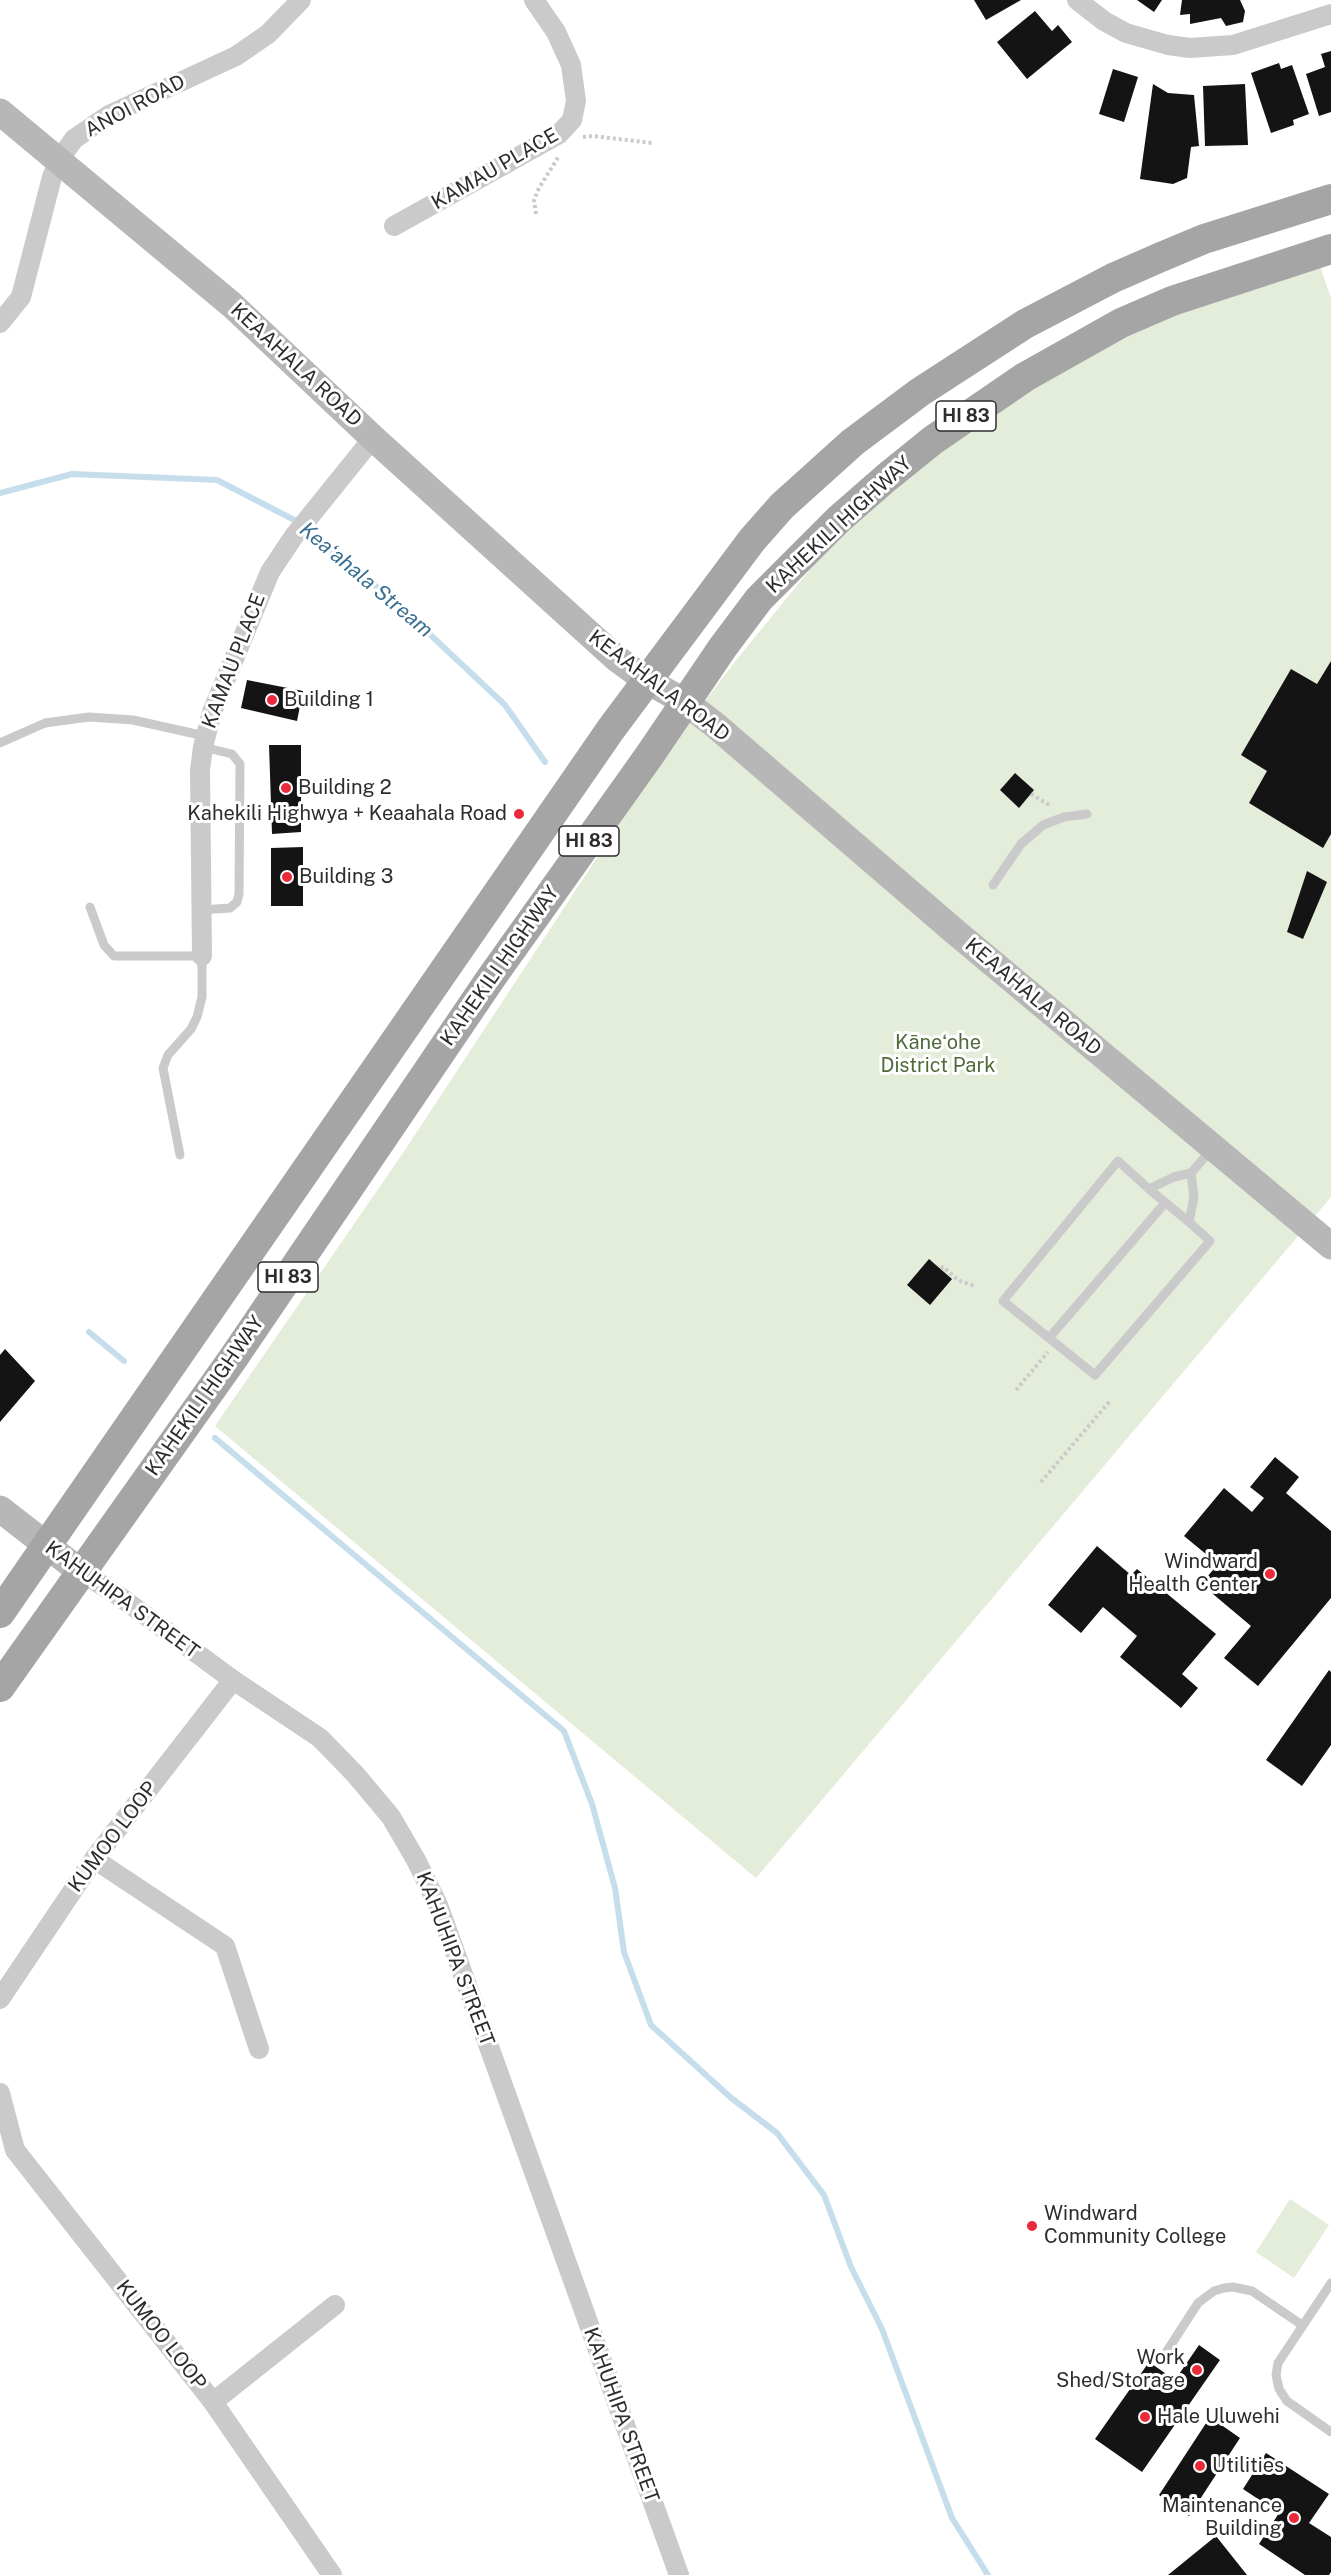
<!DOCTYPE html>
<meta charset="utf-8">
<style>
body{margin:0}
canvas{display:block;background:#fff}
</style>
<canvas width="1331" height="2575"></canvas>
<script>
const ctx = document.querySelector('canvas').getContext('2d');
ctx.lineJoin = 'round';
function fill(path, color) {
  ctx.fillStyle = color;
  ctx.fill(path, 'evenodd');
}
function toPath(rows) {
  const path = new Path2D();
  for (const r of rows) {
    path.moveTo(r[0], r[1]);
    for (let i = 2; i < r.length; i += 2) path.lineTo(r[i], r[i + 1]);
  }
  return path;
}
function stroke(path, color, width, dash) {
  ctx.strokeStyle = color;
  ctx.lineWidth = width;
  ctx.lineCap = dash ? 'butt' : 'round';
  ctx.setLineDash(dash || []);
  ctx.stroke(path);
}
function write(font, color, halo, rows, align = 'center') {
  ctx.font = font + ' "Public Sans",sans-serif';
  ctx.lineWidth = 6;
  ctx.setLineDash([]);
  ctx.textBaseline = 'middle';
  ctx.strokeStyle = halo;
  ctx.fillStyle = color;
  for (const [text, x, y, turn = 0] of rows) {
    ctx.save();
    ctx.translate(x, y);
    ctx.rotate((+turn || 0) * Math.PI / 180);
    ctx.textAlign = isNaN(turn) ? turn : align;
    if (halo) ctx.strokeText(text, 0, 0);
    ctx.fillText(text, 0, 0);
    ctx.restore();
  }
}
const green = toPath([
 [1319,263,1331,298,1331,1197,756,1878,215,1426,405,1150,669,748,737,659,822,555,926,454,1139,323],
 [1290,2199,1329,2225,1294,2278,1256,2252]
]);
const stream = toPath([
 [0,493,72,474,217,480,304,525,352,569,388,595,505,705,545,762],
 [89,1332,124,1361],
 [215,1438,564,1731,592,1804,615,1888,624,1952,651,2025,730,2097,777,2133,824,2195,851,2267,882,2329,952,2518,988,2575]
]);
const building = toPath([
 [974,0,1021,0,986,20],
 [1137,0,1162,0,1154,12],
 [1182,0,1240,0,1245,11,1243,22,1226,26,1221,18,1190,24,1190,14,1180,15],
 [1035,11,1052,31,1058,25,1072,42,1027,79,997,42],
 [1331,51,1331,112,1319,116,1306,74,1325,67,1321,54],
 [1279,63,1281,69,1292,65,1309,114,1293,120,1294,125,1271,133,1251,73],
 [1113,69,1138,77,1124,122,1099,114],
 [1153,84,1168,93,1194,95,1199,146,1191,147,1187,178,1173,184,1140,179],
 [1245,84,1248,145,1205,146,1203,86],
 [1331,661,1331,834,1323,848,1249,803,1267,771,1241,755,1291,669,1317,684],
 [247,680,303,691,297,721,241,708],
 [269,745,301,745,301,832,272,834],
 [1015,773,1034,790,1019,808,1000,790],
 [303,847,303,906,271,906,271,848],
 [1307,871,1327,882,1303,939,1287,932],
 [929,1259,952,1279,930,1305,907,1285],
 [5,1349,35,1381,0,1422,0,1355],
 [1275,1457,1299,1477,1286,1493,1331,1531,1331,1598,1258,1686,1224,1658,1251,1626,1201,1584,1218,1564,1184,1536,1224,1488,1252,1512,1264,1498,1250,1487],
 [1097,1546,1131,1575,1137,1569,1216,1634,1182,1674,1198,1688,1181,1708,1120,1657,1137,1636,1103,1607,1081,1633,1048,1605],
 [1329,1670,1331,1672,1331,1745,1302,1786,1266,1760],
 [1199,2345,1220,2360,1142,2472,1095,2439,1149,2362,1175,2380],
 [1210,2417,1240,2438,1189,2516,1159,2495],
 [1266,2453,1329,2494,1309,2523,1331,2537,1331,2572,1329,2575,1305,2575,1259,2544,1279,2513,1243,2489],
 [1216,2536,1247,2575,1168,2575]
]);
const path = toPath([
 [583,137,593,136,652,143],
 [536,214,534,200,539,188,559,156],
 [1031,794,1051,806],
 [941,1269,943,1267,958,1280,974,1286],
 [1016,1390,1048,1352],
 [1041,1482,1110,1401]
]);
const lane = toPath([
 [0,743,45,723,89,717,133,720,205,736],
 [993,885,1021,844,1043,825,1064,817,1087,814],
 [90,907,104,945,114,956,202,956,202,997,197,1017,191,1029,168,1055,163,1068,180,1155],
 [201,910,230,908,237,902,239,894,240,764,232,754,203,747],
 [1191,1173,1194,1197,1189,1222,1210,1241,1095,1375,1003,1301,1118,1161,1149,1189,1174,1177,1191,1173,1211,1150],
 [1149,1189,1189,1222],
 [1049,1338,1165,1203],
 [1331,2283,1278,2363,1276,2375,1279,2389,1287,2401,1331,2432],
 [1167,2351,1198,2303,1214,2291,1224,2288,1233,2287,1252,2291,1302,2325]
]);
const street = toPath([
 [1077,0,1104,21,1126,33,1168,45,1190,48,1233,45,1331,14],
 [394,226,559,134,572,120,576,101,571,65,556,32,534,0],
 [0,323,21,297,52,177,59,160,74,139,109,115,236,56,268,34,301,0],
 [202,956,200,770,203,747,212,712,270,572,294,536,373,438],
 [81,1572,119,1596,233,1680,320,1738,355,1774,391,1817,416,1860,438,1905,679,2575],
 [94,1859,225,1946,259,2049],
 [0,1999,94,1859,233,1680],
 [0,2093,15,2150,213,2402,332,2575],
 [213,2402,335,2305]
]);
const secondary = toPath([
 [0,112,232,305,373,438,616,658,646,680,685,702,715,725,953,930,1331,1246],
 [0,1509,81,1572]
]);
const primary = toPath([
 [0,1613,611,729,752,540,782,506,853,442,920,392,1025,324,1113,278,1161,257,1204,239,1331,199],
 [0,1687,234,1357,491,978,649,756,723,647,759,599,839,519,886,478,933,440,1025,377,1121,323,1172,301,1331,249]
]);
const markers = [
 [272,700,6,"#ea2a3b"],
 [286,788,6,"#ea2a3b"],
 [519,814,6,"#ea2a3b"],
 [287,877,6,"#ea2a3b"],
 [1270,1574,6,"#ea2a3b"],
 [1032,2226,6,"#ea2a3b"],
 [1197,2370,6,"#ea2a3b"],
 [1145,2417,6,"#ea2a3b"],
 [1200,2466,6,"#ea2a3b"],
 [1294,2518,6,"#ea2a3b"]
];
const shields = [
 [966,416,60],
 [589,841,60],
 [288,1277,60]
];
const shieldNames = [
 ["HI 83",966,416],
 ["HI 83",589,841],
 ["HI 83",288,1277]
];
const streetNames = [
 ["ANOI ROAD",135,106,-28],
 ["KAMAU PLACE",495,169,-30],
 ["KEAAHALA ROAD",296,365,43],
 ["KAHEKILI HIGHWAY",839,525,-43],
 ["KAMAU PLACE",234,661,-69],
 ["KEAAHALA ROAD",659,686,37],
 ["KAHEKILI HIGHWAY",500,966,-55],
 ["KEAAHALA ROAD",1033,997,40],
 ["KAHEKILI HIGHWAY",205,1396,-55],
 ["KAHUHIPA STREET",122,1600,36],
 ["KUMOO LOOP",113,1837,-53],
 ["KAHUHIPA STREET",455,1959,69],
 ["KUMOO LOOP",161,2335,52],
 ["KAHUHIPA STREET",621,2415,70]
];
const poiNames = [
 ["Building 1",284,700],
 ["Building 2",298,788],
 ["Kahekili Highwya + Keaahala Road",507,814,"right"],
 ["Building 3",299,877],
 ["Windward",1258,1562,"right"],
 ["Health Center",1258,1585,"right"],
 ["Windward",1044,2214],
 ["Community College",1044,2237],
 ["Work",1185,2358,"right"],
 ["Shed/Storage",1185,2381,"right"],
 ["Hale Uluwehi",1157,2417],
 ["Utilities",1212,2466],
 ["Maintenance",1282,2506,"right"],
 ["Building",1282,2529,"right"]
];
const parkNames = [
 ["Kāneʻohe",938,1043],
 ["District Park",938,1066]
];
const waterNames = [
 ["Keaʻahala Stream",366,580,40]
];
fill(green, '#e4ecda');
stroke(stream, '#c6deec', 6);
fill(building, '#141414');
stroke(path, '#cacaca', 4, [3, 3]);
stroke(lane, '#cacaca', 9);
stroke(street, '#cacaca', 20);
stroke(secondary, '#b7b7b7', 27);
stroke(primary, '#a5a5a5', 30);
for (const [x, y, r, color] of markers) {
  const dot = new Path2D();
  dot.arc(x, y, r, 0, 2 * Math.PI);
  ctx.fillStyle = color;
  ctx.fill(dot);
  stroke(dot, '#fff', 2);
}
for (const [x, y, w] of shields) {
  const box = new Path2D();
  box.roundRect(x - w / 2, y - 15, w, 30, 4.5);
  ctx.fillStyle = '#fff';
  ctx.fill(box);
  stroke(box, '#2d2d2d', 1.5);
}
write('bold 18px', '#2d2d2d', null, shieldNames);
write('20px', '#2d2d2d', '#fff', streetNames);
write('20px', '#2d2d2d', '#fff', poiNames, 'left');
write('20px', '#516a3a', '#fff', parkNames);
write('italic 21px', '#397092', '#fff', waterNames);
</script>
